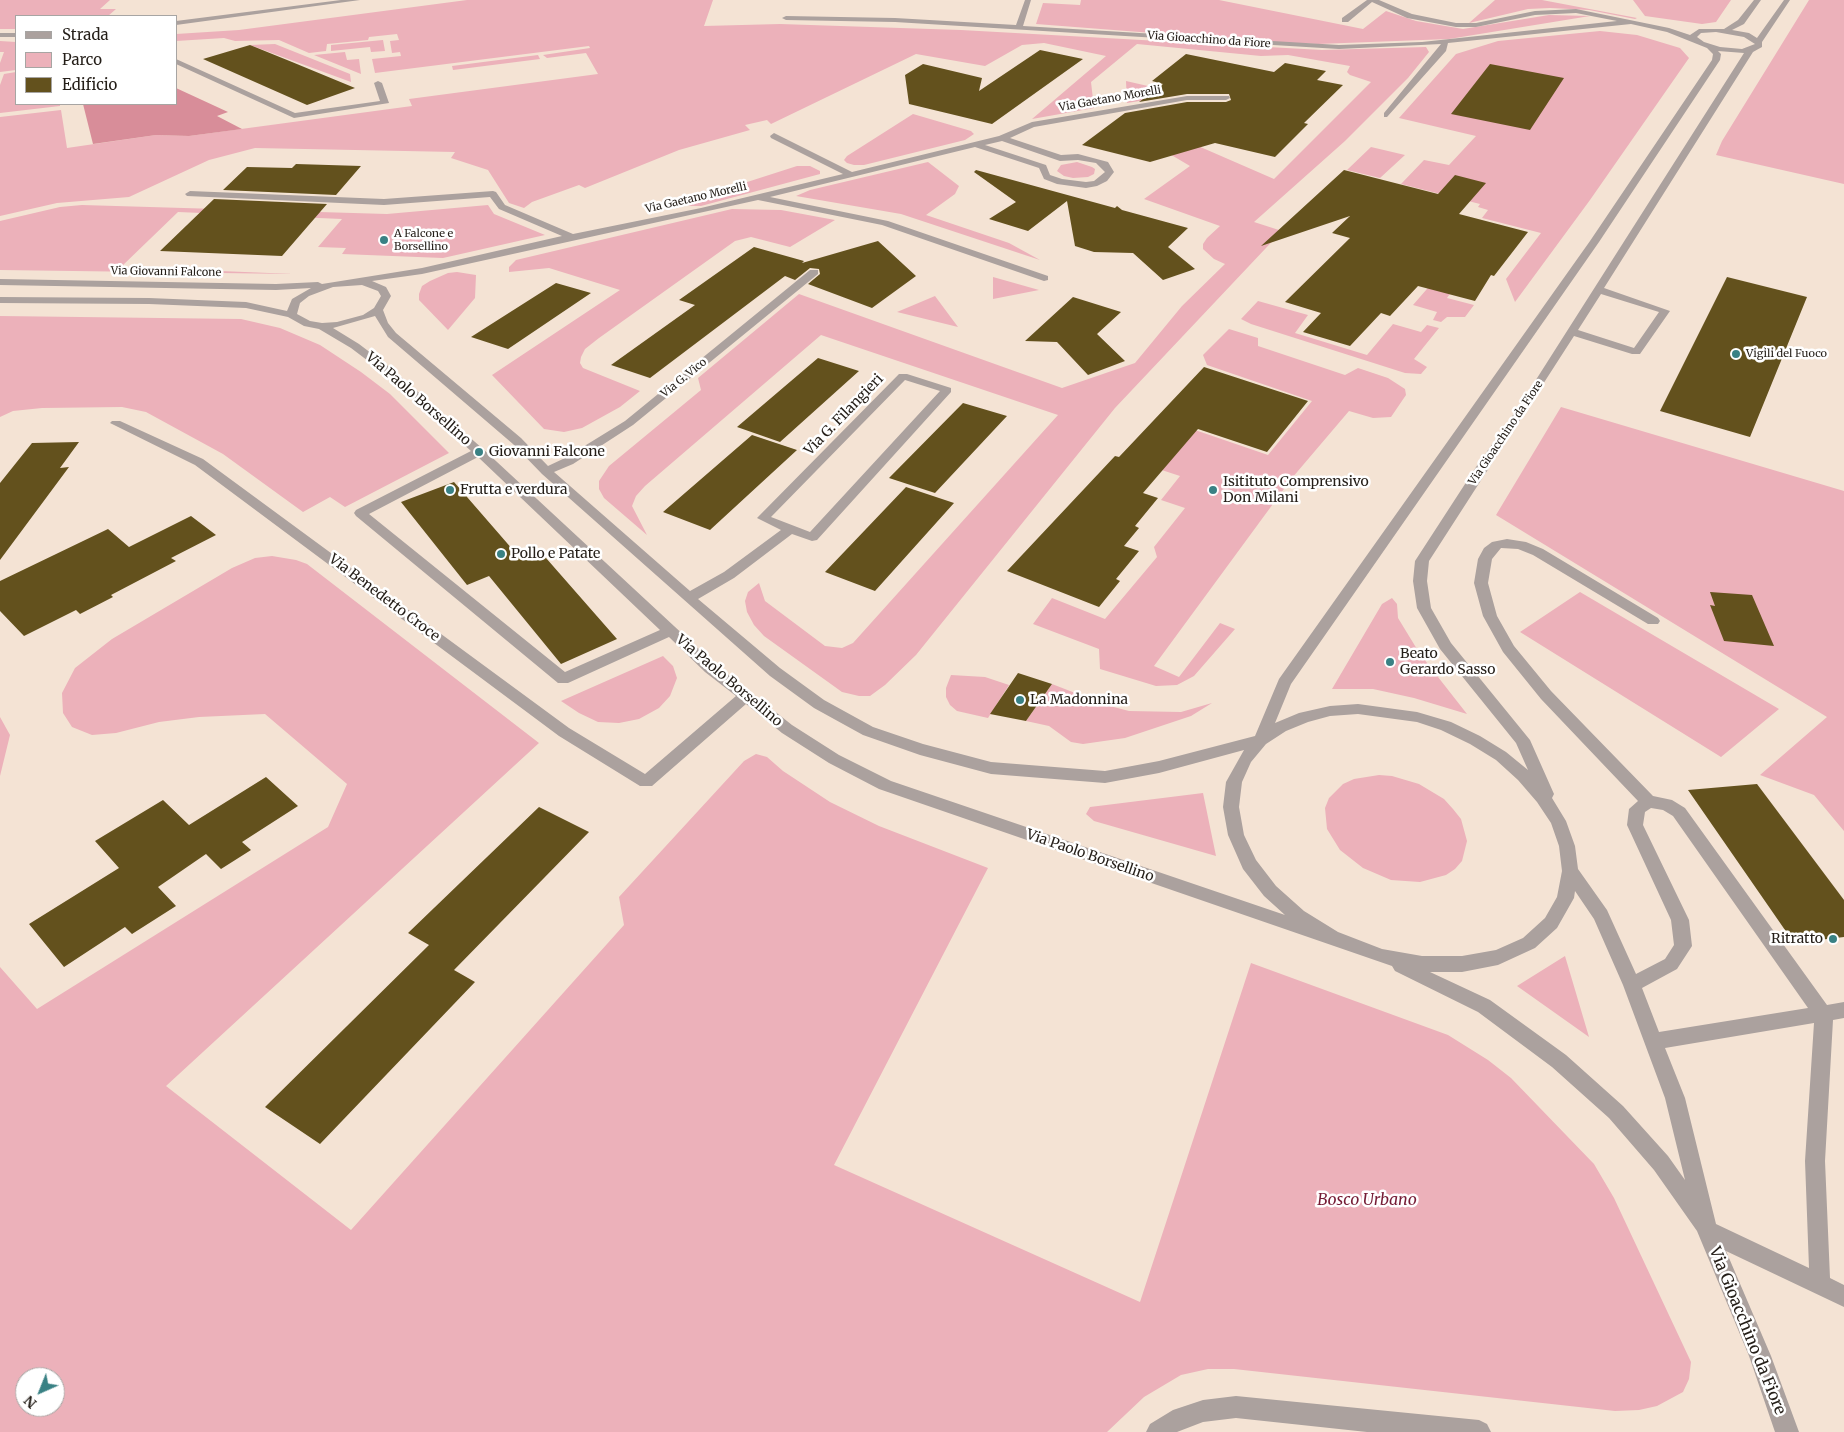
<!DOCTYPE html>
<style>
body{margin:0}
#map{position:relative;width:1844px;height:1432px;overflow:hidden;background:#f4e3d4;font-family:Merriweather,serif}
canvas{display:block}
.legend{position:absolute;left:15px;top:15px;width:162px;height:90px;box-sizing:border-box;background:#fff;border:1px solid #a7a5a3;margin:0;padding:6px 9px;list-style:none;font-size:15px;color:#241e18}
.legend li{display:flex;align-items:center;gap:10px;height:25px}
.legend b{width:25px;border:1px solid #a7a5a3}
.north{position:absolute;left:15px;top:1367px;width:50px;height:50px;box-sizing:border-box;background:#fff;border:1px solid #a7a5a3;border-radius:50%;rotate:224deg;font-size:14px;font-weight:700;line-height:20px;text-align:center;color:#241e18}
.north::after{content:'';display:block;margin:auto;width:18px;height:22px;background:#398184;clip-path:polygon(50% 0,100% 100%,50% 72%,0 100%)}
</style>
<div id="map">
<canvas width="1844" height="1432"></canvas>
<ul class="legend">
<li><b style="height:6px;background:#aba19e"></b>Strada</li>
<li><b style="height:14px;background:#ecb1ba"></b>Parco</li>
<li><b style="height:14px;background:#63511d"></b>Edificio</li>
</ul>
<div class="north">N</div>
</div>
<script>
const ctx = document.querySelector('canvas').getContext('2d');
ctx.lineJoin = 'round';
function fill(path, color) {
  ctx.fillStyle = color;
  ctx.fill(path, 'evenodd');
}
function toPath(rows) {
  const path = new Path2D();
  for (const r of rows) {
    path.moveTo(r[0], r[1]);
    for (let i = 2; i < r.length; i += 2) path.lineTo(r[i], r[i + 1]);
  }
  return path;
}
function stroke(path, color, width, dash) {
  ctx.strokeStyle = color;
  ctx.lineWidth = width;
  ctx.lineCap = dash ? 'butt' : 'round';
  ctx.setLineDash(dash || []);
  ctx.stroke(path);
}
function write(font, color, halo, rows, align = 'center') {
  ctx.font = font + ' Merriweather,serif';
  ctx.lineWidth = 5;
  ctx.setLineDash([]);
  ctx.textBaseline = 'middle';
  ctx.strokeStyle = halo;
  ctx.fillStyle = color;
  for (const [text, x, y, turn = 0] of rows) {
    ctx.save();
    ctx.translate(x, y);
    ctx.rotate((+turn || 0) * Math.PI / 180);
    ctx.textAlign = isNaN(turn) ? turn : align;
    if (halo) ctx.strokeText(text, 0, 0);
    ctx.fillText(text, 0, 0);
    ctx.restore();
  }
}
const green = toPath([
 [0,0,110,0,100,9,116,9,108,16,16,16,16,29,0,29],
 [467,0,713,0,704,26,780,24,961,30,1322,50,1426,47,1429,52,1408,78,1345,141,1254,222,1282,231,1115,408,916,655,885,685,870,696,859,696,842,692,764,636,754,625,747,612,745,601,748,592,759,583,765,601,825,646,842,648,853,643,1058,415,821,335,645,486,636,496,632,506,647,535,604,498,599,489,599,481,609,466,701,390,698,378,799,294,1062,388,1135,363,1182,306,1225,264,1214,259,1203,249,1203,244,1207,238,1220,226,1144,199,1190,166,1168,153,1182,139,1274,179,1371,82,1350,75,1347,72,1350,66,1288,55,1261,56,1137,44,1091,82,1094,108,1032,119,1106,56,1044,43,1022,45,985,66,916,54,771,124,767,120,745,125,750,130,679,150,585,188,579,185,532,202,524,208,509,203,488,170,451,158,455,152,255,148,209,160,129,197,57,203,0,216,0,117,61,110,67,148,156,135,189,136,412,106,409,99,598,74,586,53,547,58,543,55,590,48,589,46,375,73,372,59,401,56,400,52,392,53,390,41,399,40,397,34,369,37,368,40,327,44,326,51,309,53,279,40,235,41,224,38,176,41,176,34,239,30],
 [1081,0,1219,0,1363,29,1386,11,1416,21,1463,29,1549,15,1590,16,1449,39,1318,44,1269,42,1036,24,1043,3,1080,5],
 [1495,0,1542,0,1637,18,1635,19,1589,10,1550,8,1528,9,1469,23],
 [1633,0,1731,0,1716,22,1702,24,1645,16],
 [1809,0,1844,0,1844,184,1716,155,1722,141],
 [1600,31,1637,35,1680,48,1689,58,1590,200,1515,302,1506,279,1541,233,1482,218,1488,210,1478,207,1480,204,1401,184,1424,160,1449,165,1476,136,1399,118,1456,54,1498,41],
 [383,40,385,51,371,52,370,47,331,51,331,45],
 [0,41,16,42,16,70,0,72,0,63,4,52,0,52],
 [275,44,350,74,351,82,250,45],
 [345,52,347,60,359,59,361,74,314,55],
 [538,55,540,59,453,70,452,66],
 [16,72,16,104,60,104,60,106,0,113,0,85,4,74],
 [1126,81,1183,94,1127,103],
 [913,114,971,131,974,134,965,140,864,165,854,165,847,163,844,160,847,156],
 [1371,147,1405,155,1380,178,1347,170],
 [928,162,959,186,955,194,926,215,1009,243,1040,260,901,214,796,196,810,190],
 [1077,162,1092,167,1095,169,1094,174,1088,177,1073,178,1064,176,1057,171,1061,165],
 [797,166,810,166,820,171,820,174,701,206,690,206,685,202],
 [82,205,387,214,488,205,494,214,545,235,443,258,342,254,346,248,318,247,342,219,178,212,121,267,294,274,0,270,0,221,60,207],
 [732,209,781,210,835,220,790,247,751,237,735,241,599,338,585,349,581,357,580,363,583,368,640,391,620,407,582,428,564,432,544,429,492,375,620,290,549,268,509,272,509,267,516,260],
 [457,272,476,275,475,298,448,330,419,300,419,294,422,286,430,281,448,273],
 [993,277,1039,290,993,299],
 [1433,282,1454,288,1447,298,1474,305,1465,317,1447,317,1441,322,1433,320,1437,312,1413,305],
 [935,296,958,327,897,312],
 [1258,301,1308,315,1295,333,1367,355,1393,324,1421,332,1427,325,1439,328,1414,359,1427,367,1421,374,1405,373,1251,324,1241,319],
 [0,316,241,319,280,328,320,345,361,372,390,394,449,453,345,507,330,497,303,512,223,454,146,412,122,407,42,408,13,411,0,417],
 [1229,329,1258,338,1258,346,1345,375,1358,368,1388,378,1405,389,1406,395,1391,417,1373,418,1349,411,1292,478,1154,666,1179,677,1220,623,1235,629,1194,676,1177,685,1156,686,1100,669,1099,649,1033,624,1052,598,1105,619,1157,557,1154,547,1185,508,1161,500,1180,476,1131,460,1192,429,1268,455,1312,401,1207,365,1203,355],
 [1561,407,1844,491,1844,831,1814,795,1760,775,1827,717,1496,515],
 [272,556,296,560,307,564,539,743,166,1086,351,1230,624,925,619,897,744,761,756,754,767,757,783,771,830,802,879,826,988,868,834,1165,1140,1302,1251,963,1448,1035,1488,1060,1511,1078,1594,1164,1614,1198,1691,1362,1689,1379,1683,1392,1657,1406,1639,1410,1615,1411,1234,1369,1208,1369,1181,1375,1144,1397,1107,1432,0,1432,0,967,37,1009,328,827,347,784,265,714,199,717,159,722,116,733,92,735,72,727,63,713,62,693,75,668,112,639,232,568,255,558],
 [25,1377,55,1377,55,1407,25,1407],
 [1580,592,1779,709,1721,757,1520,632],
 [1392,598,1397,604,1398,618,1420,654,1467,714,1414,698,1373,689,1332,689,1382,604],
 [663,656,673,666,677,678,670,696,659,708,639,719,619,723,598,722,579,713,561,701],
 [951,675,985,677,1009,685,988,718,957,711,950,705,946,697,946,688],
 [1052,684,1106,705,1129,711,1181,712,1212,703,1191,716,1125,738,1083,744,1071,742,1049,726,1026,721],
 [0,717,10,735,0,776],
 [1379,775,1392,776,1419,784,1444,799,1453,809,1461,819,1467,841,1462,861,1455,869,1446,875,1420,882,1391,880,1363,868,1340,850,1327,829,1325,808,1329,798,1343,784,1354,779],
 [1203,793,1216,856,1094,821,1086,814,1090,807],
 [1565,956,1589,1037,1517,986]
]);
const forest = toPath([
 [176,88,228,112,217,116,242,129,189,136,156,135,93,144,83,104,176,104]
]);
const building = toPath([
 [250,45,292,62,355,88,307,105,203,59],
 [1040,50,1083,59,992,124,909,104,905,75,923,64,982,78,979,91],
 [1186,54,1274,72,1285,63,1326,71,1317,80,1343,85,1304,123,1308,124,1275,157,1215,143,1150,162,1082,145,1125,113,1187,102,1226,102,1231,100,1229,94,1187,94,1139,102,1163,84,1152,81],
 [1490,64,1564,78,1530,130,1451,114],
 [296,164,361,166,336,195,223,190,247,167,292,168],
 [976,170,1115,208,1117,206,1122,210,1188,228,1168,247,1195,269,1163,280,1133,253,1094,252,1075,246,1067,201,1028,231,989,219,1016,202,974,172],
 [1344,170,1438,194,1455,175,1486,183,1459,214,1528,232,1494,276,1491,275,1475,301,1418,286,1390,316,1381,313,1350,346,1303,332,1321,313,1285,302,1350,238,1332,233,1350,216,1261,246],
 [214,199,327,204,282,256,160,251],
 [878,241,916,276,872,308,808,284,820,274,819,269,810,268,795,280,785,276,650,378,611,365,695,305,679,300,754,247,804,261,802,263],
 [1727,277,1807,297,1750,437,1660,411],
 [556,283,591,293,508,349,471,337],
 [1073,297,1121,312,1097,334,1125,361,1088,375,1057,342,1025,341],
 [818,358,859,371,780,442,737,427],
 [1204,367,1308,401,1267,452,1198,429,1143,493,1158,498,1135,526,1139,528,1124,546,1139,551,1116,579,1120,581,1099,607,1007,571,1115,456,1119,457],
 [963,403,1007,416,935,493,889,478],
 [752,435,797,450,710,530,663,512],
 [79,442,60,468,69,467,0,560,0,483,32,443],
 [454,482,520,558,539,550,617,639,561,664,489,576,467,585,401,502],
 [906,487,954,503,875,591,825,572],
 [191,516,216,535,171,558,176,561,111,595,113,597,80,614,76,610,24,636,0,611,0,581,108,529,129,547],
 [1710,592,1752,595,1774,646,1724,641,1710,605,1715,606],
 [1018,673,1052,684,1026,721,990,714],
 [266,777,298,806,242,842,251,850,221,869,206,854,158,887,176,906,132,934,125,927,64,967,29,924,119,868,95,841,163,800,189,825],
 [1757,784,1844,900,1844,937,1794,943,1688,790],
 [539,807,589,832,454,970,475,982,320,1144,265,1107,429,945,408,933]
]);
const minor = toPath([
 [341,0,360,0,176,25,176,21,341,0],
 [1025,0,1031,0,1023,26,1339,45,1422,42,1617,21,1576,13,1535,15,1476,27,1456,27,1407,18,1372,2,1348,22,1342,22,1342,18,1367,0,1379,0,1412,14,1456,23,1476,23,1535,11,1576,9,1669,28,1690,35,1699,29,1724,29,1738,20,1754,0,1761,0,1744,24,1732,30,1749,33,1757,38,1784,0,1790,0,1762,42,1762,47,1753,52,1604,288,1670,311,1640,354,1632,354,1574,336,1429,561,1427,581,1431,608,1451,643,1530,740,1554,794,1552,798,1566,821,1575,846,1578,869,1607,910,1636,974,1665,959,1674,945,1671,920,1627,825,1629,809,1638,801,1541,699,1503,652,1483,616,1474,583,1478,559,1484,548,1492,542,1507,539,1526,542,1543,549,1658,618,1660,621,1658,624,1648,624,1533,555,1518,549,1501,548,1492,559,1488,583,1497,616,1514,646,1551,691,1653,796,1672,800,1685,808,1827,1005,1844,1002,1844,1018,1833,1020,1825,1161,1830,1278,1844,1285,1844,1307,1726,1251,1771,1356,1799,1432,1775,1432,1749,1356,1697,1231,1654,1170,1609,1118,1552,1067,1478,1012,1395,971,1392,966,879,789,829,763,782,733,746,704,652,786,640,786,559,736,195,465,110,423,112,421,120,421,203,459,569,728,645,774,736,696,705,672,669,637,568,683,558,683,356,516,354,513,356,510,471,451,384,373,351,348,319,329,304,326,288,317,246,308,149,304,0,303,0,297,149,298,246,302,287,311,292,299,311,288,276,290,0,285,0,279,276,284,318,282,322,284,422,268,562,236,499,209,490,197,384,205,187,196,185,194,190,191,384,199,493,191,496,192,505,205,573,234,701,208,843,174,771,138,770,136,774,133,852,172,999,136,1032,122,1187,96,1229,96,1230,98,1226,100,1187,100,1034,127,1010,138,1061,155,1078,154,1108,162,1114,172,1107,181,1097,186,1086,188,1057,184,1044,179,1039,168,975,147,770,197,888,221,1048,276,1048,280,1044,281,882,225,758,200,422,274,372,281,386,287,391,296,383,310,388,323,396,333,521,438,548,466,565,458,625,421,810,270,818,270,818,274,633,425,573,464,554,472,690,591,724,572,781,530,757,518,899,374,907,374,951,388,951,392,817,540,812,541,792,534,734,578,698,599,780,668,824,700,873,727,923,744,991,762,1105,771,1159,761,1255,736,1279,679,1590,241,1712,60,1713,54,1707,48,1667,32,1631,24,1448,43,1446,51,1387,117,1384,117,1384,113,1441,44,1339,49,895,22,786,20,782,18,786,16,895,18,1016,25,1025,0],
 [1716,32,1744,37,1755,44,1742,49,1720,47,1704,42,1697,37,1701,33,1716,32],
 [1718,51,1744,53,1518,408,1478,464,1415,561,1413,581,1417,608,1440,649,1516,743,1528,770,1506,752,1480,736,1451,722,1417,712,1358,704,1330,706,1299,713,1275,723,1291,684,1599,242,1720,60,1721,54,1718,51],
 [1002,141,1060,161,1078,160,1096,163,1105,172,1094,181,1086,182,1062,179,1050,175,1046,165,985,145,1002,141],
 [362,285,378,291,381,296,374,308,363,315,337,322,322,323,310,321,297,314,300,303,309,296,333,287,362,285],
 [1601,294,1659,312,1634,348,1578,330,1601,294],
 [375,316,388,337,513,444,542,474,770,676,814,708,863,735,920,755,991,774,1105,783,1159,773,1244,750,1226,782,1223,807,1228,835,1243,869,1264,896,1285,915,891,781,839,755,792,725,715,664,483,449,392,369,359,344,333,328,375,316],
 [905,380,940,391,810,532,771,517,905,380],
 [478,457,660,630,565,672,369,514,478,457],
 [1358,714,1417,722,1441,730,1470,744,1496,760,1518,780,1537,802,1551,823,1559,846,1562,871,1557,897,1545,918,1523,938,1496,950,1462,956,1422,956,1382,949,1338,932,1304,911,1276,886,1256,860,1244,835,1239,807,1242,782,1251,762,1266,744,1286,731,1308,722,1330,716,1358,714],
 [1651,808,1663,810,1673,816,1808,1008,1659,1032,1642,988,1677,969,1692,946,1689,920,1643,825,1645,812,1651,808],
 [1575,891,1594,919,1623,985,1665,1098,1685,1180,1668,1156,1623,1106,1566,1055,1490,1000,1430,972,1462,972,1498,965,1535,948,1557,928,1574,898,1575,891],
 [1814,1023,1805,1161,1809,1268,1716,1224,1685,1098,1665,1048,1814,1023],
 [0,33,16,33,16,37,0,37,0,33],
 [176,59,295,113,380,101,374,83,378,81,382,83,389,103,294,118,176,64,176,59],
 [1236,1396,1479,1420,1487,1424,1491,1432,1367,1432,1236,1418,1203,1422,1177,1432,1146,1432,1150,1424,1173,1410,1203,1400,1236,1396]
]);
const markers = [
 [384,240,5,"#398184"],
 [1736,354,5,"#398184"],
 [479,452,5,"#398184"],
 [450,490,5,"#398184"],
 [1213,490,5,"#398184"],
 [501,554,5,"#398184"],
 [1390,662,5,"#398184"],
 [1020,700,5,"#398184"],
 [1833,939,5,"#398184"]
];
const farStreetnames = [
 ["Via Gioacchino da Fiore",1209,40,4],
 ["Via Gaetano Morelli",1110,99,-10],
 ["Via Gaetano Morelli",696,198,-13],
 ["Via Giovanni Falcone",166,272,1],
 ["Via G. Vico",684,378,-39],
 ["Via Gioacchino da Fiore",1506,433,-56]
];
const farPoinames = [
 ["A Falcone e",394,234],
 ["Borsellino",394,247],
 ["Vigili del Fuoco",1746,354]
];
const streetNames = [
 ["Via Paolo Borsellino",418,399,41],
 ["Via G. Filangieri",844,415,-46],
 ["Via Benedetto Croce",384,598,37],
 ["Via Paolo Borsellino",729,681,40],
 ["Via Paolo Borsellino",1090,856,19]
];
const poiNames = [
 ["Giovanni Falcone",489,452],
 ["Isitituto Comprensivo",1223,482],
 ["Don Milani",1223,498],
 ["Frutta e verdura",460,490],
 ["Pollo e Patate",511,554],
 ["Beato",1400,654],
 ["Gerardo Sasso",1400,670],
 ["La Madonnina",1030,700],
 ["Ritratto",1823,939,"right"]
];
const nearParknames = [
 ["Bosco Urbano",1367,1200]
];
const nearStreetnames = [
 ["Via Gioacchino da Fiore",1747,1331,68]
];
fill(green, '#ecb1ba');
fill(forest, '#d88d99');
fill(building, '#63511d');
fill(minor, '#aba19e');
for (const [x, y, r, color] of markers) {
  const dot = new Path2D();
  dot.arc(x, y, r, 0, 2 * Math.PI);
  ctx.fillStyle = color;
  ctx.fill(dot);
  stroke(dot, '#fff', 2);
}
write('11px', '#241e18', '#fff', farStreetnames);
write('11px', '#241e18', '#fff', farPoinames, 'left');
write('14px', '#241e18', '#fff', streetNames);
write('14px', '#241e18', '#fff', poiNames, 'left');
write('italic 16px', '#751c35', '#fff', nearParknames);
write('16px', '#241e18', '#fff', nearStreetnames);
</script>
